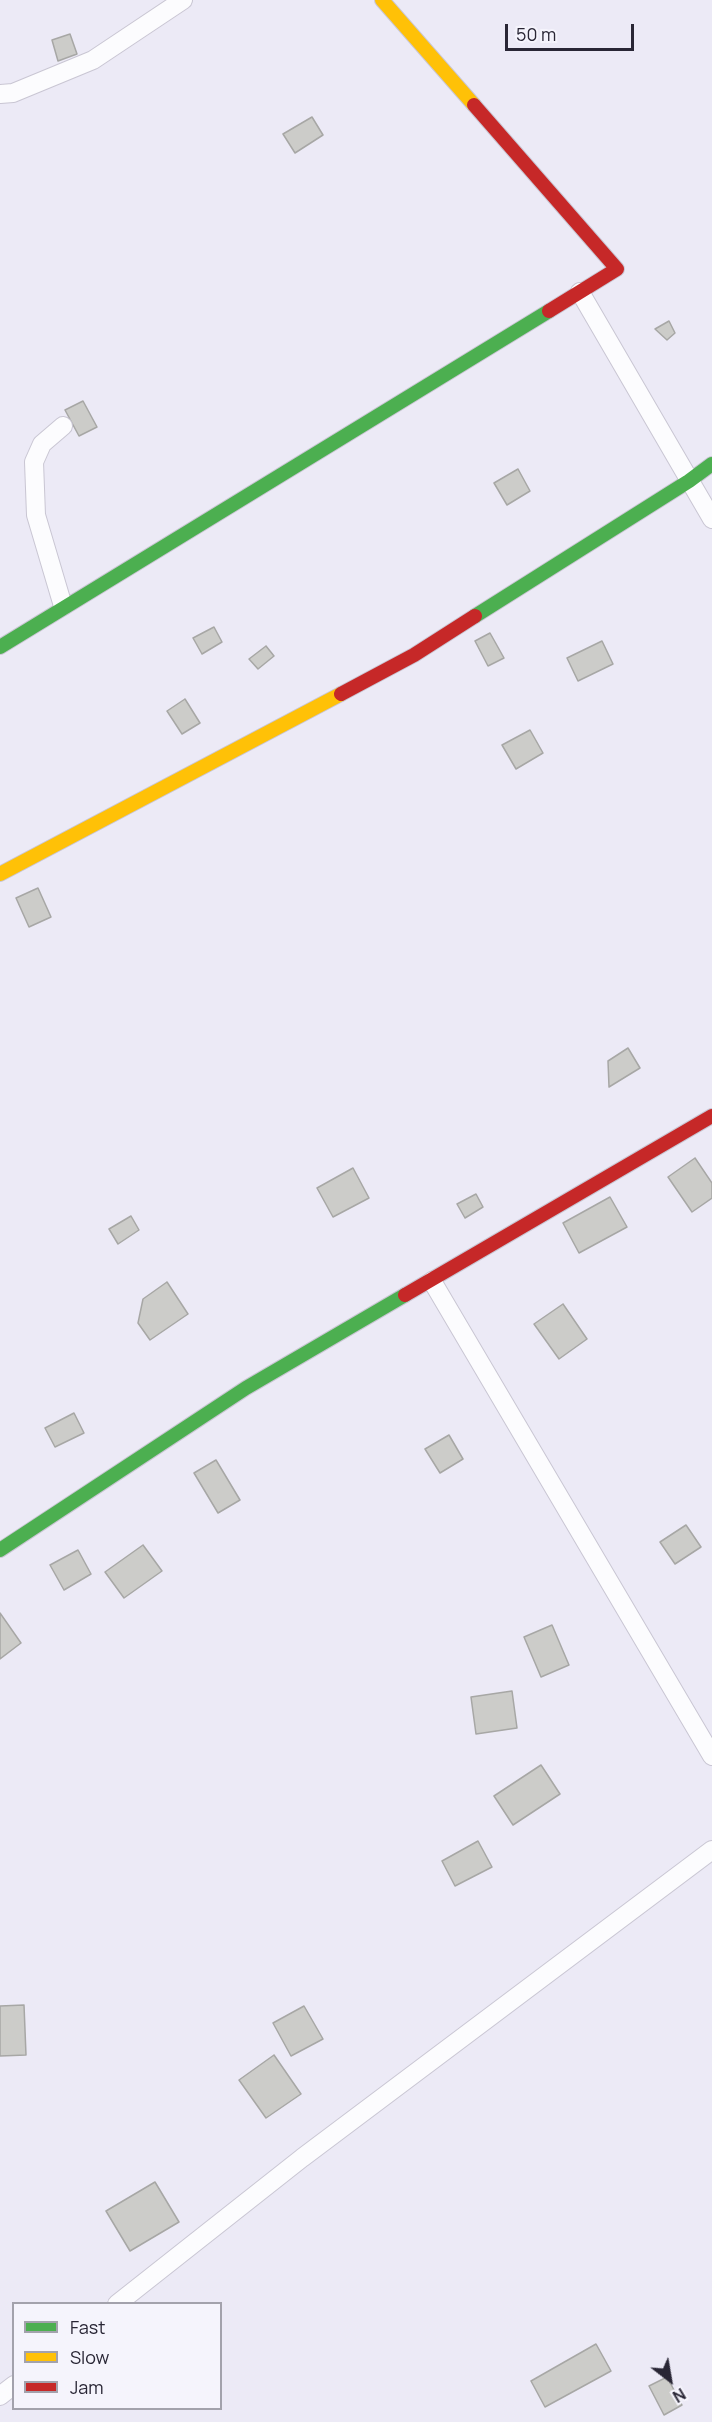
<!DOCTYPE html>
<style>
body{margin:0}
#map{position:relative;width:712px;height:2422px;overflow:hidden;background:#eceaf6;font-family:Manrope,sans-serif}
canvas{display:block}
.legend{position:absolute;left:12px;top:2302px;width:210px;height:108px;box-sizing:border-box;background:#f5f4fc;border:2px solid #a3a2ac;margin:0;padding:8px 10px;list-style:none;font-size:18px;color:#292635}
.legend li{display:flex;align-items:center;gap:12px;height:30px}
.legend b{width:30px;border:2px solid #a3a2ac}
.north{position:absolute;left:640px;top:2350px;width:60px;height:60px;-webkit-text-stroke:4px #f5f4fc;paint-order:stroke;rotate:149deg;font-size:16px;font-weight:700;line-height:24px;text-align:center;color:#292635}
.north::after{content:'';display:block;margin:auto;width:21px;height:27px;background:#292635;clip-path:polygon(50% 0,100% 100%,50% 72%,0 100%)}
.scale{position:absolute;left:505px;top:24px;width:129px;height:27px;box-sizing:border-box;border:3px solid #292635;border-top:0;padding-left:8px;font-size:18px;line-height:21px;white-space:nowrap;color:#292635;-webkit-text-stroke:4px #f5f4fc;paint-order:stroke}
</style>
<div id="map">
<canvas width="712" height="2422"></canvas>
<ul class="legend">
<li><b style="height:8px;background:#4caf50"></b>Fast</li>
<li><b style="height:8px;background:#ffc107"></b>Slow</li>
<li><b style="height:8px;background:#c62828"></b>Jam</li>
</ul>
<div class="north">N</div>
<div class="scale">50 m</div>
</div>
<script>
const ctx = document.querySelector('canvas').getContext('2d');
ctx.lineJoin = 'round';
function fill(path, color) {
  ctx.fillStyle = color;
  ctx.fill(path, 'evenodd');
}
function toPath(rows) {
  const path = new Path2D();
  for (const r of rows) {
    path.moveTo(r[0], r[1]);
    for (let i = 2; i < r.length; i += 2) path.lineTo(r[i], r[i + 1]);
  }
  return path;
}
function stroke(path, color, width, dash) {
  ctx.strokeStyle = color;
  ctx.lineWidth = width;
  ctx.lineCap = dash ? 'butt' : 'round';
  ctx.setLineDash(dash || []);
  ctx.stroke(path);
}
const building = toPath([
 [70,34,77,54,58,61,52,40,70,34],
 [312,117,323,135,295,153,283,134,312,117],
 [669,321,675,333,667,340,655,329,669,321],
 [83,401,97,427,79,436,65,410,83,401],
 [518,469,530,491,507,505,494,483,518,469],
 [214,627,222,642,202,654,193,638,214,627],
 [490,633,504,658,488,666,475,641,490,633],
 [602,641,613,664,578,681,567,658,602,641],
 [266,646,274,656,258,669,249,659,266,646],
 [185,699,200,723,182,734,167,711,185,699],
 [530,730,543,753,516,769,502,745,530,730],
 [38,888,51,917,29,927,16,898,38,888],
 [628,1048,640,1068,609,1087,608,1061,628,1048],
 [695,1158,712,1183,712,1198,692,1212,668,1177,695,1158],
 [353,1168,369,1198,333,1217,317,1188,353,1168],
 [476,1194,483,1207,465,1218,457,1204,476,1194],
 [610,1197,627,1227,579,1253,563,1223,610,1197],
 [131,1216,139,1230,118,1244,109,1229,131,1216],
 [167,1282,188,1314,150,1340,138,1323,143,1299,167,1282],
 [563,1304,587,1339,559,1359,534,1324,563,1304],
 [74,1413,84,1433,55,1447,45,1428,74,1413],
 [449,1435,463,1459,440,1473,425,1449,449,1435],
 [216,1460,240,1500,218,1513,194,1473,216,1460],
 [686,1525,701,1547,675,1564,660,1542,686,1525],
 [143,1545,162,1571,124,1598,105,1572,143,1545],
 [78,1550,91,1574,64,1590,50,1565,78,1550],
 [0,1613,21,1643,0,1659,0,1613],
 [552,1625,569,1665,541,1677,524,1637,552,1625],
 [512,1691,517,1728,476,1734,471,1697,512,1691],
 [541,1765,560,1794,513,1825,494,1796,541,1765],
 [478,1841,492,1867,455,1886,442,1861,478,1841],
 [24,2005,26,2055,0,2056,0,2006,24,2005],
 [304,2006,323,2039,291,2056,273,2023,304,2006],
 [274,2055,301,2094,266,2118,239,2080,274,2055],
 [155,2182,179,2222,130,2251,106,2211,155,2182],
 [596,2344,611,2371,545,2407,531,2381,596,2344],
 [667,2377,682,2405,664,2415,649,2386,667,2377]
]);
const street = toPath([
 [0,94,13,93,93,60,183,0],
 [580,292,712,519],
 [63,606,36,515,34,462,42,444,63,426],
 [432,1281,712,1756],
 [117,2304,302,2158,712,1850],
 [0,2396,14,2385]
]);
const fast = toPath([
 [475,616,689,481,712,464],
 [0,647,549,311],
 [0,1550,246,1388,405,1295]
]);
const slow = toPath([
 [382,0,474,105],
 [0,874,341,694]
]);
const jam = toPath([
 [474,105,617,269,549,311],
 [341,694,414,655,475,616],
 [405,1295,712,1116]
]);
fill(building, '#ccccc9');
stroke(building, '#a7a7a5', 1.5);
stroke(street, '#c9c6d3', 20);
stroke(fast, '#c9c6d3', 16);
stroke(slow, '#c9c6d3', 16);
stroke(jam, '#c9c6d3', 16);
stroke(street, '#fcfcfe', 18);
stroke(fast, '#4caf50', 14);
stroke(slow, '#ffc107', 14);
stroke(jam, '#c62828', 14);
</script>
